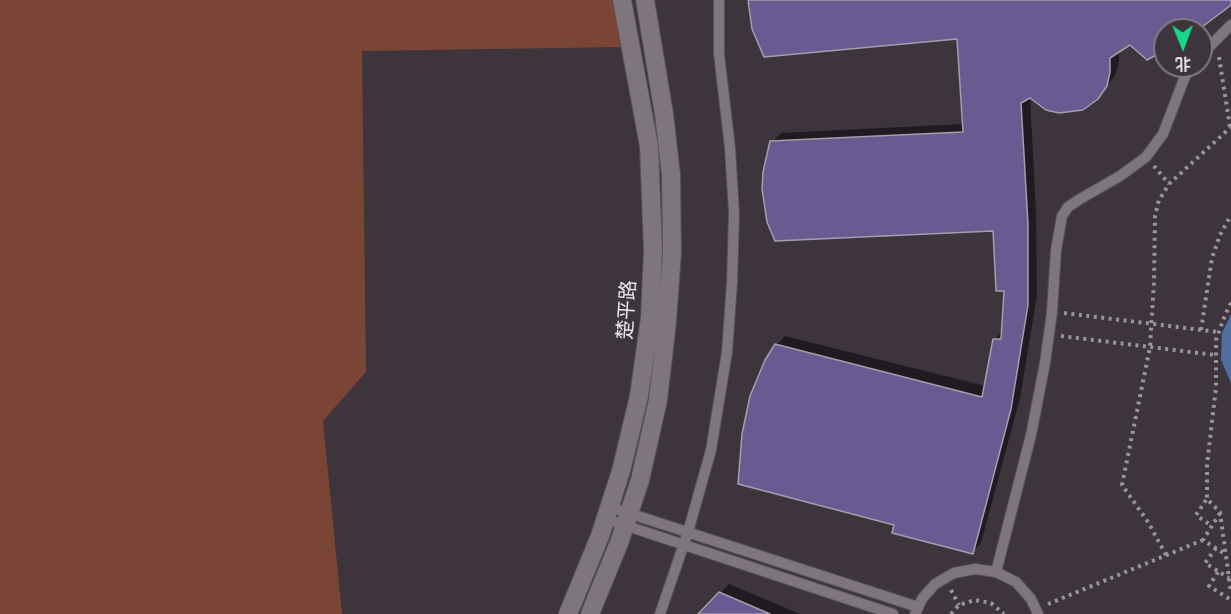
<!DOCTYPE html>
<meta charset="utf-8">
<style>
body{margin:0}
#map{position:relative;width:1231px;height:614px;overflow:hidden;background:#3d343c;font-family:"Asap Condensed","Noto Sans SC",sans-serif}
canvas{display:block}
.north{position:absolute;left:1153px;top:18px;width:60px;height:60px;box-sizing:border-box;background:#3d343c;border:2px solid #827a81;border-radius:50%;rotate:179deg;font-size:16px;font-weight:700;line-height:24px;text-align:center;color:#e9e3e8}
.north::after{content:'';display:block;margin:auto;width:21px;height:27px;background:#17d989;clip-path:polygon(50% 0,100% 100%,50% 72%,0 100%)}
</style>
<div id="map">
<canvas width="1231" height="614"></canvas>
<div class="north">北</div>
</div>
<script>
const ctx = document.querySelector('canvas').getContext('2d');
ctx.lineJoin = 'round';
function fill(path, color) {
  ctx.fillStyle = color;
  ctx.fill(path, 'evenodd');
}
function toPath(rows) {
  const path = new Path2D();
  for (const r of rows) {
    path.moveTo(r[0], r[1]);
    for (let i = 2; i < r.length; i += 2) path.lineTo(r[i], r[i + 1]);
  }
  return path;
}
function stroke(path, color, width, dash) {
  ctx.strokeStyle = color;
  ctx.lineWidth = width;
  ctx.lineCap = dash ? 'butt' : 'round';
  ctx.setLineDash(dash || []);
  ctx.stroke(path);
}
function write(font, color, halo, rows, align = 'center') {
  ctx.font = font + ' "Asap Condensed","Noto Sans SC",sans-serif';
  ctx.lineWidth = 6;
  ctx.setLineDash([]);
  ctx.textBaseline = 'middle';
  ctx.strokeStyle = halo;
  ctx.fillStyle = color;
  for (const [text, x, y, turn = 0] of rows) {
    ctx.save();
    ctx.translate(x, y);
    ctx.rotate((+turn || 0) * Math.PI / 180);
    ctx.textAlign = isNaN(turn) ? turn : align;
    if (halo) ctx.strokeText(text, 0, 0);
    ctx.fillText(text, 0, 0);
    ctx.restore();
  }
}
const green = toPath([
 [0,0,612,0,623,47,362,51,366,372,323,421,342,614,0,614]
]);
const water = toPath([
 [1231,314,1231,383,1221,360,1222,333]
]);
const shadow = toPath([
 [749,0,1231,0,1231,3,1195,30,1165,30,1165,47,1130,43,1119,51,1119,62,1115,76,1091,104,1071,112,1059,112,1030,96,1036,214,1037,295,1020,398,981,543,972,552,896,524,776,345,785,336,986,386,995,339,1003,331,1005,289,995,229,772,142,781,133,964,124,958,37],
 [729,584,800,614,700,614]
]);
const building = toPath([
 [748,0,1231,0,1231,5,1198,30,1165,30,1165,50,1147,60,1130,45,1110,58,1110,72,1107,86,1098,99,1083,110,1059,113,1046,110,1030,98,1021,103,1028,224,1028,305,1011,409,973,554,892,533,894,525,738,484,742,434,750,396,765,360,775,344,982,397,993,339,1001,339,1004,291,996,291,993,231,775,241,767,222,762,189,763,172,770,141,963,132,957,39,764,57,752,29,748,0],
 [719,592,770,614,698,614,719,592]
]);
const path = toPath([
 [1219,57,1230,127],
 [1154,166,1169,184],
 [1231,303,1225,315,1216,340,1216,387,1207,465,1207,499,1220,512,1231,593],
 [1064,313,1218,332],
 [1201,330,1212,258,1220,235,1231,215],
 [1061,336,1215,355],
 [1206,500,1196,515,1212,526],
 [1220,513,1203,540,1225,554],
 [1216,548,1205,563,1229,578],
 [1166,555,1148,522,1122,485,1150,347,1154,282,1155,216,1159,200,1169,184,1231,127],
 [1218,572,1209,586,1231,600],
 [951,590,959,605],
 [1048,604,1203,540],
 [951,614,959,605,975,600,991,603,1004,614]
]);
const service = toPath([
 [1201,55,1231,25],
 [610,507,918,607],
 [606,519,893,614],
 [996,572,1031,435,1045,363,1052,312,1056,250,1062,216,1068,207,1080,199,1120,176,1146,157,1163,134,1184,79,1191,66],
 [660,614,688,532,711,450,727,352,732,283,734,213,730,148,719,54,719,0],
 [915,614,922,599,935,584,954,573,975,569,996,572,1016,582,1031,599,1038,614]
]);
const secondary = toPath([
 [568,614,600,536,621,471,639,396,650,318,653,250,649,146,622,0],
 [590,614,619,543,640,480,658,400,667,322,672,252,671,175,664,114,645,0]
]);
const streetNames = [
 ["楚平路",627,310,-86]
];
fill(green, '#7a4535');
fill(water, '#516ea1');
fill(shadow, '#0007');
fill(building, '#695b92');
stroke(building, '#a2a0ac', 1.5);
stroke(service, '#575056', 12);
stroke(secondary, '#575056', 20);
stroke(path, '#9b949a', 4, [3, 4.5]);
stroke(service, '#7e757d', 10);
stroke(secondary, '#7e757d', 18);
write('20px', '#e9e3e8', '#3d343c', streetNames);
</script>
